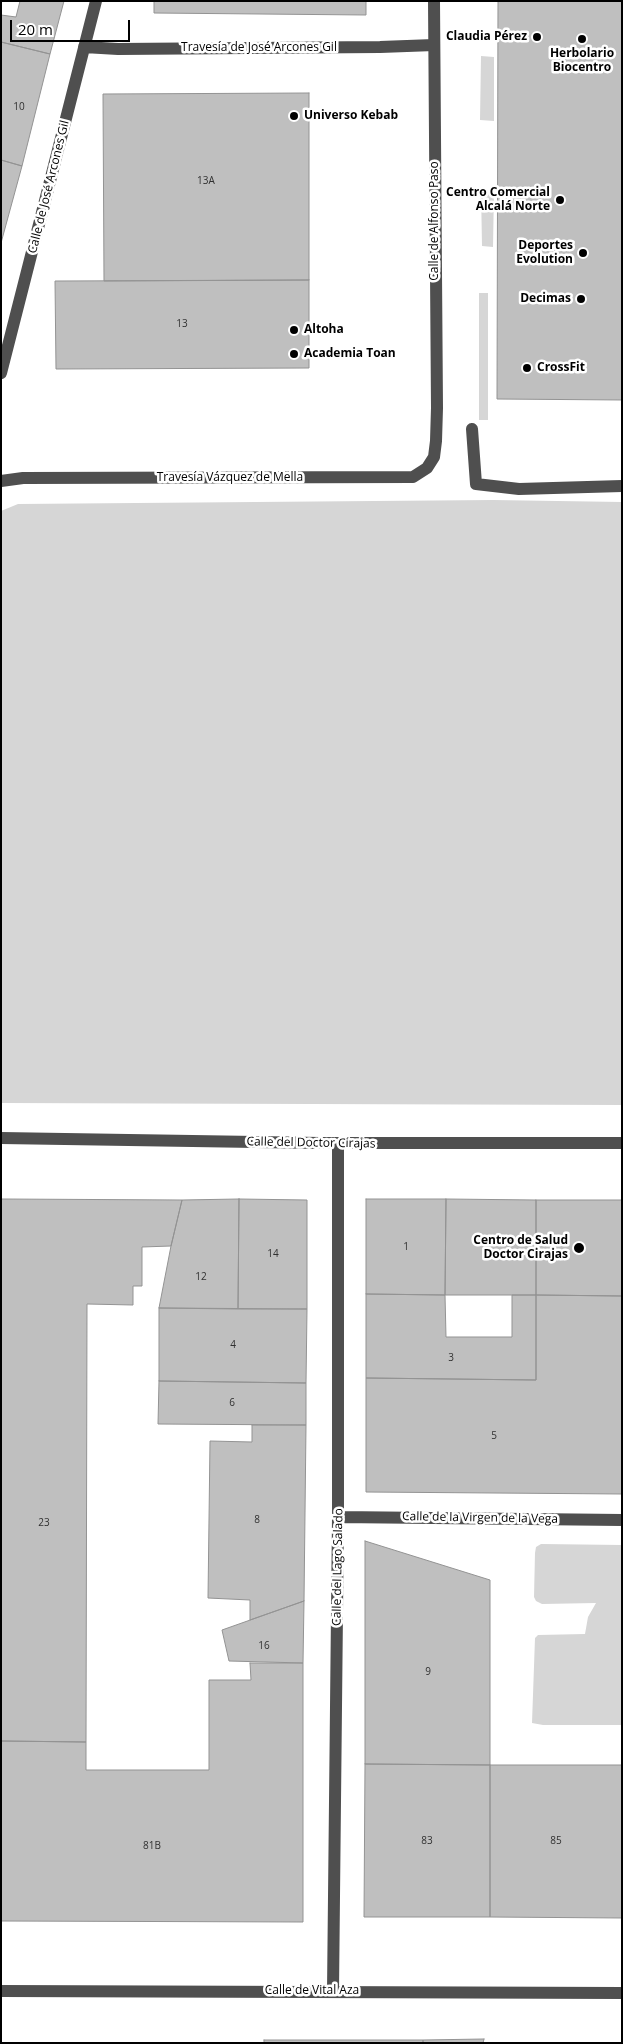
<!DOCTYPE html>
<meta charset="utf-8">
<style>
body{margin:0}
#map{position:relative;width:623px;height:2044px;overflow:hidden;background:#fff;font-family:"Open Sans",sans-serif}
canvas{display:block}
.frame{position:absolute;inset:0;border:2px solid #000;pointer-events:none}
.scale{position:absolute;left:10px;top:20px;width:120px;height:22px;box-sizing:border-box;border:2px solid #000;border-top:0;padding-left:6px;font-size:15px;line-height:18px;white-space:nowrap;color:#000;-webkit-text-stroke:4px #fff;paint-order:stroke}
</style>
<div id="map">
<canvas width="623" height="2044"></canvas>
<div class="frame"></div>
<div class="scale">20 m</div>
</div>
<script>
const ctx = document.querySelector('canvas').getContext('2d');
ctx.lineJoin = 'round';
function fill(path, color) {
  ctx.fillStyle = color;
  ctx.fill(path, 'evenodd');
}
function toPath(rows) {
  const path = new Path2D();
  for (const r of rows) {
    path.moveTo(r[0], r[1]);
    for (let i = 2; i < r.length; i += 2) path.lineTo(r[i], r[i + 1]);
  }
  return path;
}
function stroke(path, color, width, dash) {
  ctx.strokeStyle = color;
  ctx.lineWidth = width;
  ctx.lineCap = dash ? 'butt' : 'round';
  ctx.setLineDash(dash || []);
  ctx.stroke(path);
}
function write(font, color, halo, rows, align = 'center') {
  ctx.font = font + ' "Open Sans",sans-serif';
  ctx.lineWidth = 5;
  ctx.setLineDash([]);
  ctx.textBaseline = 'middle';
  ctx.strokeStyle = halo;
  ctx.fillStyle = color;
  for (const [text, x, y, turn = 0] of rows) {
    ctx.save();
    ctx.translate(x, y);
    ctx.rotate((+turn || 0) * Math.PI / 180);
    ctx.textAlign = isNaN(turn) ? turn : align;
    if (halo) ctx.strokeText(text, 0, 0);
    ctx.fillText(text, 0, 0);
    ctx.restore();
  }
}
const green = toPath([
 [481,56,494,57,494,121,480,120],
 [481,190,494,190,493,247,482,246],
 [479,293,488,293,488,420,479,420],
 [493,500,622,502,622,1105,1,1103,1,511,18,504],
 [541,1544,622,1545,622,1725,543,1725,532,1723,535,1638,538,1635,585,1634,588,1617,596,1603,542,1604,536,1601,534,1597,535,1553,536,1547]
]);
const building = toPath([
 [20,1,64,1,50,54,1,42,1,15,16,17,20,1],
 [154,1,366,1,366,15,154,13,154,1],
 [498,1,622,1,622,400,497,399,498,1],
 [1,42,50,54,22,166,1,160,1,42],
 [309,93,309,280,104,281,103,94,309,93],
 [1,160,22,166,1,243,1,160],
 [309,280,309,368,56,369,55,281,309,280],
 [1,1199,182,1200,171,1246,142,1247,142,1286,133,1286,133,1305,87,1304,86,1742,1,1741,1,1199],
 [239,1199,238,1309,159,1308,171,1246,182,1200,239,1199],
 [239,1199,307,1200,307,1309,238,1309,239,1199],
 [366,1199,446,1199,445,1295,366,1294,366,1199],
 [446,1199,536,1200,536,1295,445,1295,446,1199],
 [536,1200,622,1200,622,1296,536,1295,536,1200],
 [366,1294,445,1295,446,1337,512,1337,512,1295,536,1295,536,1380,366,1378,366,1294],
 [536,1295,622,1296,622,1494,366,1492,366,1378,536,1380,536,1295],
 [159,1308,307,1309,306,1383,159,1381,159,1308],
 [159,1381,306,1383,306,1425,158,1424,159,1381],
 [252,1425,306,1425,304,1601,250,1620,250,1600,208,1598,210,1441,252,1442,252,1425],
 [365,1541,490,1580,490,1765,365,1764,365,1541],
 [304,1601,303,1663,229,1661,222,1630,304,1601],
 [250,1663,303,1663,303,1922,1,1921,1,1741,86,1742,86,1770,209,1770,209,1680,251,1680,250,1663],
 [365,1764,490,1765,490,1917,364,1917,365,1764],
 [490,1765,622,1765,622,1918,490,1917,490,1765],
 [484,2039,483,2043,423,2043,423,2040,484,2039],
 [264,2040,423,2040,423,2043,264,2043,264,2040]
]);
const minor = toPath([
 [84,47,118,49,380,47,434,45],
 [1,373,96,1],
 [472,429,476,484,519,489,622,486],
 [1,481,23,478,413,477,427,468,434,457,436,441,437,408,434,1],
 [1,1138,320,1143,622,1143],
 [338,1517,622,1520],
 [1,1991,622,1993],
 [333,1991,338,1517,338,1143]
]);
const markers = [
 [537,37,5,"#000"],
 [582,39,5,"#000"],
 [294,116,5,"#000"],
 [560,200,5,"#000"],
 [583,253,5,"#000"],
 [581,299,5,"#000"],
 [294,330,5,"#000"],
 [294,354,5,"#000"],
 [527,368,5,"#000"],
 [579,1248,6,"#000"]
];
const numberNames = [
 ["10",19,107],
 ["13A",206,181],
 ["13",182,324],
 ["1",406,1247],
 ["14",273,1254],
 ["12",201,1277],
 ["4",233,1345],
 ["3",451,1358],
 ["6",232,1403],
 ["5",494,1436],
 ["8",257,1520],
 ["23",44,1523],
 ["16",264,1646],
 ["9",428,1672],
 ["83",427,1841],
 ["85",556,1841],
 ["81B",152,1846]
];
const poiNames = [
 ["Claudia Pérez",527,37],
 ["Herbolario",582,54,"center"],
 ["Biocentro",582,68,"center"],
 ["Universo Kebab",304,116,"left"],
 ["Centro Comercial",550,193],
 ["Alcalá Norte",550,207],
 ["Deportes",573,246],
 ["Evolution",573,260],
 ["Decimas",571,299],
 ["Altoha",304,330,"left"],
 ["Academia Toan",304,354,"left"],
 ["CrossFit",537,368,"left"],
 ["Centro de Salud",568,1241],
 ["Doctor Cirajas",568,1255]
];
const streetNames = [
 ["Travesía de José Arcones Gil",259,48],
 ["Calle de José Arcones Gil",49,187,-76],
 ["Calle de Alfonso Paso",435,221,-90],
 ["Travesía Vázquez de Mella",230,478],
 ["Calle del Doctor Cirajas",311,1143,1],
 ["Calle de la Virgen de la Vega",480,1518,1],
 ["Calle del Lago Salado",338,1567,-89],
 ["Calle de Vital Aza",312,1991]
];
fill(green, '#d6d6d6');
fill(building, '#bfbfbf');
stroke(building, '#939393', 1);
stroke(minor, '#4f4f4f', 12);
for (const [x, y, r, color] of markers) {
  const dot = new Path2D();
  dot.arc(x, y, r, 0, 2 * Math.PI);
  ctx.fillStyle = color;
  ctx.fill(dot);
  stroke(dot, '#fff', 2);
}
write('10px', '#303030', null, numberNames);
write('bold 12px', '#000', '#fff', poiNames, 'right');
write('12px', '#000', '#fff', streetNames);
</script>
